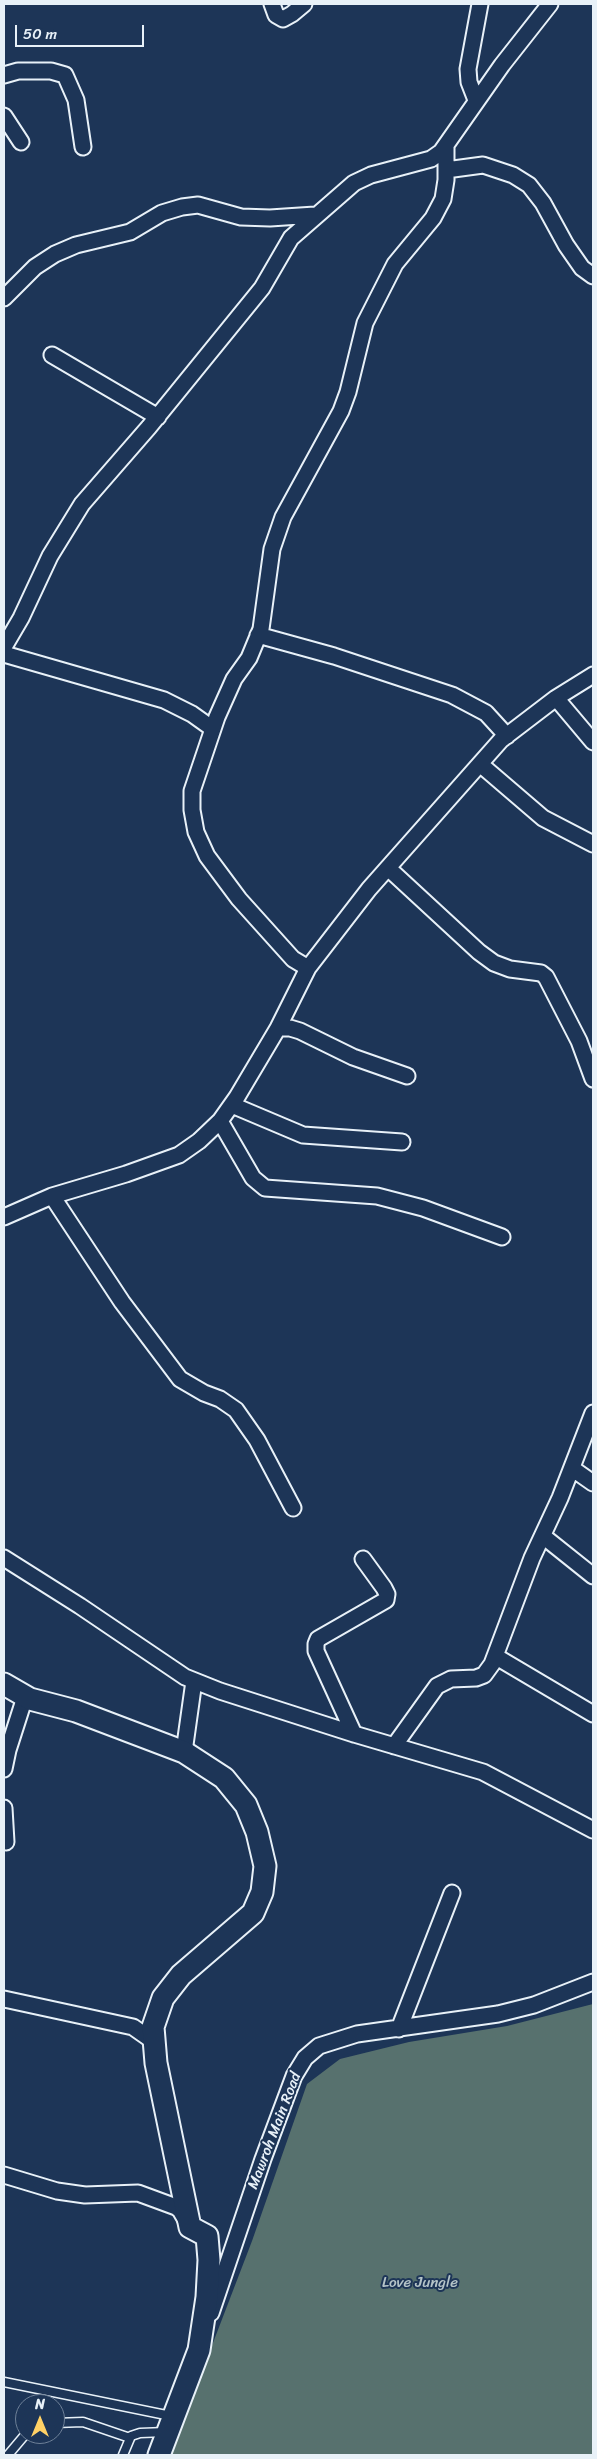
<!DOCTYPE html>
<style>
body{margin:0}
#map{position:relative;width:597px;height:2459px;overflow:hidden;background:#1d3557;font-family:Sriracha,sans-serif}
canvas{display:block}
.frame{position:absolute;inset:0;border:5px solid #e8f1f8;pointer-events:none}
.north{position:absolute;left:15px;top:2394px;width:50px;height:50px;box-sizing:border-box;background:#1d3557;border:1px solid #6e8097;border-radius:50%;rotate:0deg;font-size:14px;font-weight:700;line-height:20px;text-align:center;color:#e8f1f8}
.north::after{content:'';display:block;margin:auto;width:18px;height:22px;background:#ffd166;clip-path:polygon(50% 0,100% 100%,50% 72%,0 100%)}
.scale{position:absolute;left:15px;top:25px;width:129px;height:22px;box-sizing:border-box;border:2px solid #e8f1f8;border-top:0;padding-left:6px;font-size:15px;line-height:18px;white-space:nowrap;color:#e8f1f8;-webkit-text-stroke:4px #1d3557;paint-order:stroke}
</style>
<div id="map">
<canvas width="597" height="2459"></canvas>
<div class="frame"></div>
<div class="north">N</div>
<div class="scale">50 m</div>
</div>
<script>
const ctx = document.querySelector('canvas').getContext('2d');
ctx.lineJoin = 'round';
function fill(path, color) {
  ctx.fillStyle = color;
  ctx.fill(path, 'evenodd');
}
function toPath(rows) {
  const path = new Path2D();
  for (const r of rows) {
    path.moveTo(r[0], r[1]);
    for (let i = 2; i < r.length; i += 2) path.lineTo(r[i], r[i + 1]);
  }
  return path;
}
function stroke(path, color, width, dash) {
  ctx.strokeStyle = color;
  ctx.lineWidth = width;
  ctx.lineCap = dash ? 'butt' : 'round';
  ctx.setLineDash(dash || []);
  ctx.stroke(path);
}
function write(font, color, halo, rows, align = 'center') {
  ctx.font = font + ' Sriracha,sans-serif';
  ctx.lineWidth = 4;
  ctx.setLineDash([]);
  ctx.textBaseline = 'middle';
  ctx.strokeStyle = halo;
  ctx.fillStyle = color;
  for (const [text, x, y, turn = 0] of rows) {
    ctx.save();
    ctx.translate(x, y);
    ctx.rotate((+turn || 0) * Math.PI / 180);
    ctx.textAlign = isNaN(turn) ? turn : align;
    if (halo) ctx.strokeText(text, 0, 0);
    ctx.fillText(text, 0, 0);
    ctx.restore();
  }
}
const green = toPath([
 [593,2004,593,2455,170,2455,252,2241,307,2084,340,2059,409,2042,507,2026]
]);
const lane = toPath([
 [4,2382,171,2416],
 [55,2423,83,2422,130,2438],
 [8,2455,24,2436,29,2434],
 [123,2455,131,2436,140,2433,166,2432]
]);
const street = toPath([
 [272,4,276,15,283,19,292,14,304,4],
 [4,75,18,71,51,71,65,75,76,100,83,147],
 [476,100,469,82,468,69,480,4],
 [4,116,21,142],
 [446,170,483,165,513,175,529,185,543,203,566,245,582,268,593,276],
 [4,298,35,267,55,254,76,245,130,232,162,213,182,207,198,205,241,217,270,218,315,215],
 [52,355,158,417],
 [258,635,334,656,452,695,486,713,507,736],
 [4,647,21,618,50,556,82,504,149,427,262,288,291,238,354,183,371,175,431,159,441,152,502,65,550,4],
 [4,654,164,700,192,714,213,729],
 [556,698,593,742],
 [480,764,543,818,593,844],
 [388,868,479,952,494,963,510,969,541,973,546,977,579,1041,593,1079],
 [308,968,293,959,239,899,207,856,196,832,192,810,192,791,217,717,234,679,249,658,261,629,272,549,283,517,341,411,348,392,365,323,395,264,433,218,443,199,446,180,446,146],
 [278,1028,290,1028,300,1031,353,1057,407,1076],
 [232,1105,303,1135,402,1142],
 [220,1121,253,1178,265,1188,377,1196,423,1208,502,1237],
 [52,1196,122,1302,180,1379,204,1393,220,1399,236,1410,257,1440,293,1508],
 [4,1217,52,1196,126,1174,179,1155,199,1141,220,1121,237,1097,278,1028,308,968,369,889,501,740,556,698,593,675],
 [573,1469,593,1483],
 [543,1536,593,1576],
 [4,1558,80,1606,185,1677,220,1691,354,1734,483,1772,593,1830],
 [495,1656,593,1714],
 [354,1734,316,1651,316,1644,318,1639,386,1600,387,1594,384,1588,363,1559],
 [394,1746,437,1686,451,1679,476,1678,484,1675,492,1664,532,1558,560,1498,593,1413],
 [184,1752,194,1681],
 [4,1769,8,1750,25,1697],
 [4,1808,6,1842],
 [4,1999,133,2027,153,2041],
 [399,2029,452,1893],
 [4,2175,57,2191,85,2195,138,2193,176,2207,180,2210,187,2222],
 [211,2313,263,2159,294,2076,305,2058,319,2046,357,2034,498,2014,534,2005,593,1982]
]);
const secondary = toPath([
 [4,1684,30,1699,76,1711,184,1752,224,1778,246,1805,257,1832,265,1866,262,1892,253,1913,181,1975,163,1998,153,2027,156,2063,190,2227,207,2236,209,2260,207,2297,199,2350,159,2455]
]);
const streetNames = [
 ["Mawroh Main Road",275,2131,-69]
];
const parkNames = [
 ["Love Jungle",420,2283]
];
fill(green, '#57716e');
stroke(lane, '#e8f1f8', 11);
stroke(street, '#e8f1f8', 19);
stroke(secondary, '#e8f1f8', 25);
stroke(lane, '#1d3557', 8);
stroke(street, '#1d3557', 15);
stroke(secondary, '#1d3557', 21);
write('15px', '#e8f1f8', '#1d3557', streetNames);
write('15px', '#b5c4c8', '#1d3557', parkNames);
</script>
